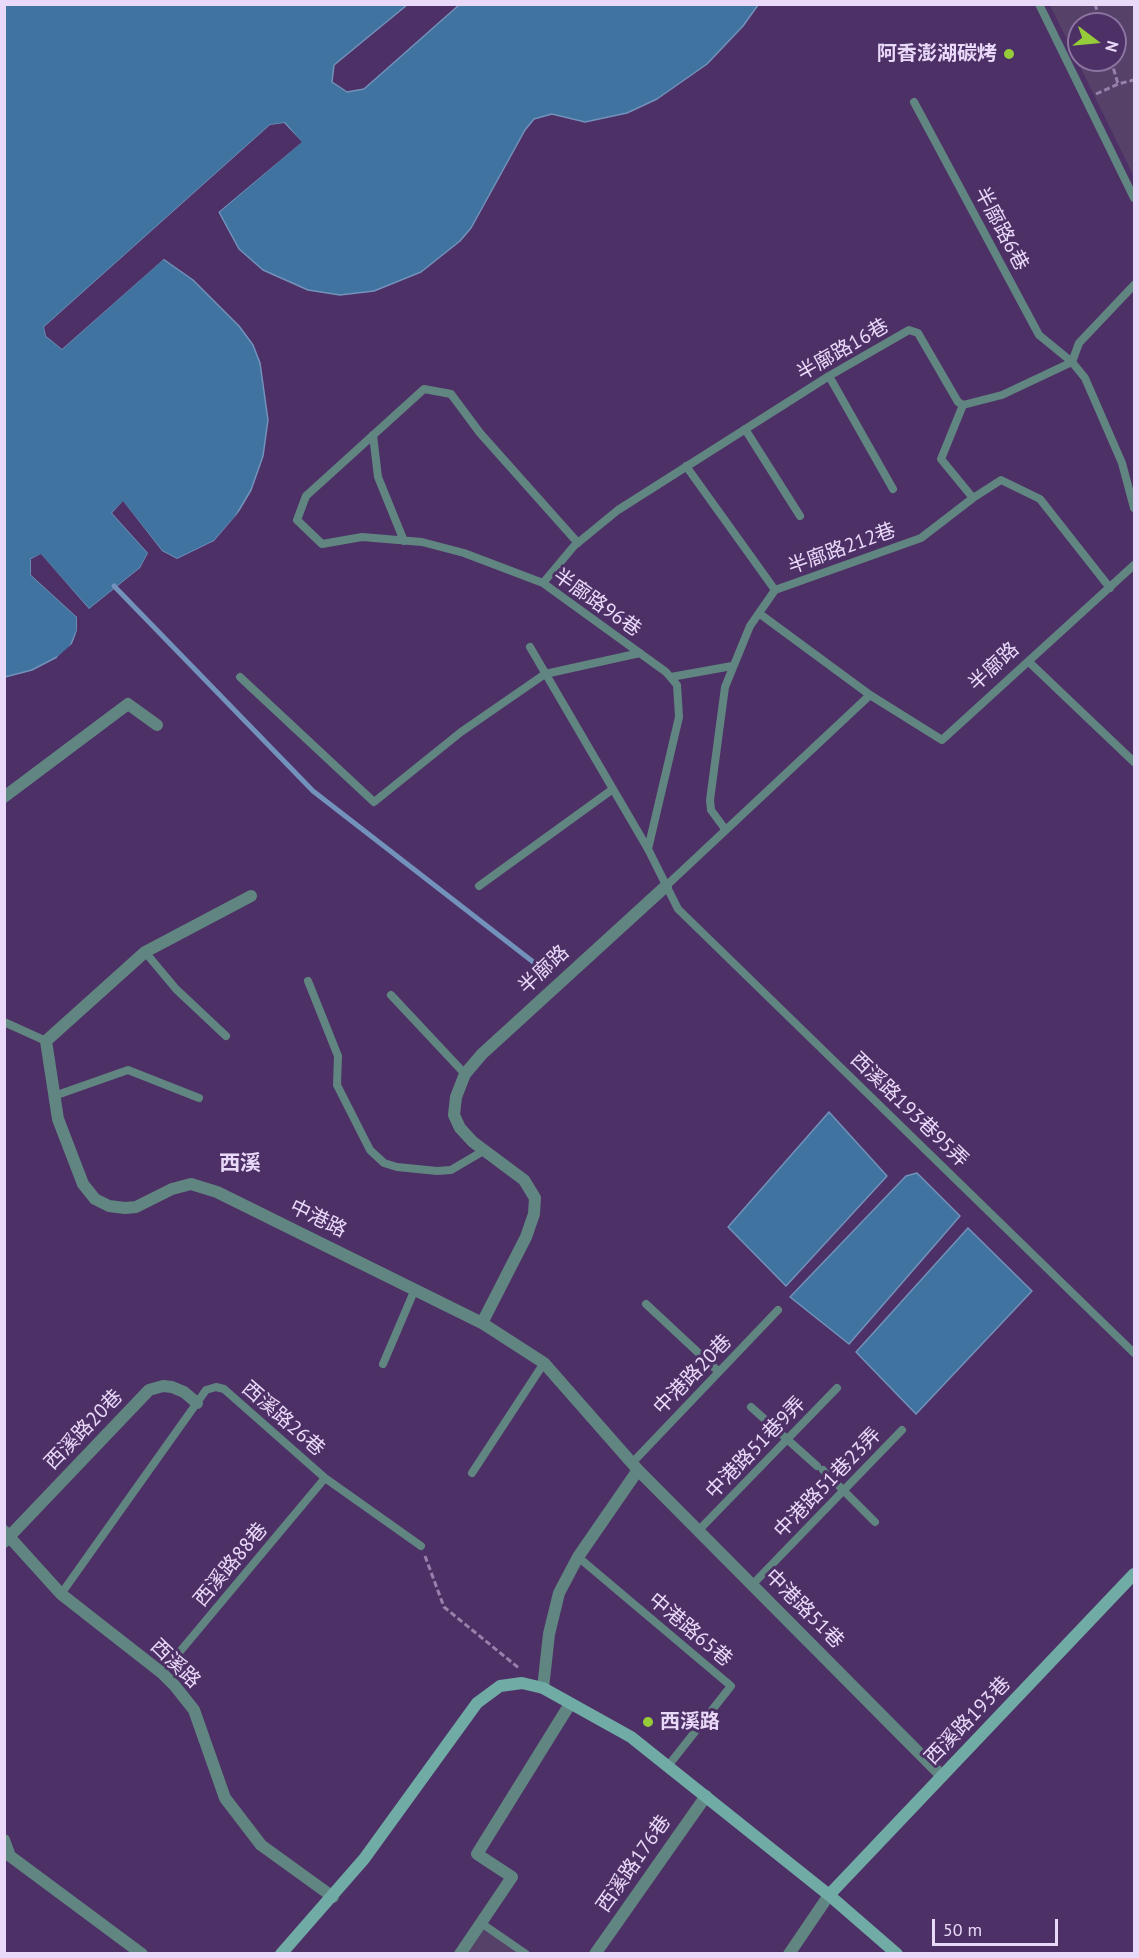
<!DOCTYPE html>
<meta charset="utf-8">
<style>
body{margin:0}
#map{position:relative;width:1139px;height:1958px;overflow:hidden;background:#4d3065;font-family:"PT Sans",sans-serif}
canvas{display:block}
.frame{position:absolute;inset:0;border:6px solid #e9d9f9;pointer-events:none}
.north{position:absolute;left:1067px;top:12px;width:60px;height:60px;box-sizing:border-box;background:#4d3065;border:2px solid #8b74a0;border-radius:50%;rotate:106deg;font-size:16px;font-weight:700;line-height:24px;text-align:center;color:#e9d9f9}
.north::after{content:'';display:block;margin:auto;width:21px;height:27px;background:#96cc3a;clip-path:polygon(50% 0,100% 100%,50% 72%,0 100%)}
.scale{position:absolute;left:932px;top:1919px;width:126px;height:27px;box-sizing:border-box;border:3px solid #e9d9f9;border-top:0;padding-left:8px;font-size:18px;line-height:21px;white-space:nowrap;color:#e9d9f9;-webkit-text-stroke:4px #4d3065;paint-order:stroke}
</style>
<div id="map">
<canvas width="1139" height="1958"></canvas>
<div class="frame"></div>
<div class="north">N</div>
<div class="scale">50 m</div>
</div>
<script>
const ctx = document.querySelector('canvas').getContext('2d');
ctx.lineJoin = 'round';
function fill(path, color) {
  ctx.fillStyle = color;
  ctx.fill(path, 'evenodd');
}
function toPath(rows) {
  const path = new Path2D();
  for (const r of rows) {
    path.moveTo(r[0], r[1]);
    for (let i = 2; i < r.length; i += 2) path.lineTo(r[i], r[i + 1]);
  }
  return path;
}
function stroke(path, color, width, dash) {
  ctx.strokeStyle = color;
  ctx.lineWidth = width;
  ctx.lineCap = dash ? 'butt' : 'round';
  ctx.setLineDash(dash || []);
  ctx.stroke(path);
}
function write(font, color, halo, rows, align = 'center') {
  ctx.font = font + ' "PT Sans","Noto Sans TC",sans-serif';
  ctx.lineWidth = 6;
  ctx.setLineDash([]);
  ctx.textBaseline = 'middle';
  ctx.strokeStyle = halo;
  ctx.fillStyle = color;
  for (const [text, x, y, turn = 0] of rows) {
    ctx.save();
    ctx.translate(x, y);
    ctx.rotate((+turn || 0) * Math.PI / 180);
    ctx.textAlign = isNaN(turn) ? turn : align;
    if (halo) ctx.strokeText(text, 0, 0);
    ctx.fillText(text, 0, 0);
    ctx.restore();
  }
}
const green = toPath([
 [1050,5,1134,5,1134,177],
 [1079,24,1115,24,1115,60,1079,60],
 [482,1929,518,1953,465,1954]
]);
const water = toPath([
 [5,5,407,5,334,65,332,82,347,92,364,89,459,5,758,5,743,26,707,64,657,99,627,113,585,122,552,114,534,119,525,130,471,228,460,241,421,272,374,291,340,295,308,290,263,270,239,249,219,212,301,142,285,123,270,125,44,327,46,336,62,349,163,259,193,280,239,326,253,345,260,363,268,420,263,456,251,490,235,517,214,541,177,559,162,551,123,502,112,513,148,553,140,568,89,609,41,555,31,559,31,575,77,617,77,630,69,649,57,657,32,670,5,677,5,5],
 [829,1112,887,1176,786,1286,728,1227,829,1112],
 [917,1173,960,1216,849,1344,790,1297,906,1176,917,1173],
 [968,1228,1032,1291,916,1414,856,1352,968,1228]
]);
const pier = toPath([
 [284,123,302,142,216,214,217,209,297,141,283,126,271,128,48,328,49,334,62,345,161,257,166,257,62,349,46,336,44,327,270,125],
 [250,499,238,519,216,543,177,562,159,553,122,506,116,513,151,554,142,570,89,612,40,558,34,561,34,574,79,616,80,631,75,645,59,660,57,657,73,643,77,630,77,617,31,575,31,559,41,554,89,609,140,568,148,553,112,513,123,501,162,551,177,559,214,541]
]);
const stream = toPath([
 [114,586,313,791,541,968]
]);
const path = toPath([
 [1095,4,1101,24],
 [1111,60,1118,84],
 [1096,94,1118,84,1134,80],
 [425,1556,444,1607,520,1669]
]);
const lane = toPath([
 [1039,4,1134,198],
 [914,102,1039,335,1072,362,1085,378,1122,463,1134,508],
 [829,376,893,489],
 [963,405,1002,395,1072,362,1079,343,1134,285],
 [963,405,941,459,973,498],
 [745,429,800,516],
 [373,435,378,477,404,541],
 [686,466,775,590],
 [578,543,480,433,451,394,424,389,306,496,297,520,322,544,362,537,422,542,464,553,543,583,666,672,677,685,679,717,648,849],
 [543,583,574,546,618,510,829,376,909,330,918,333,958,402,963,405],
 [760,614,870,695,942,740,1134,565],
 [530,647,648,849,678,909,1134,1353],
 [1029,662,1134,762],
 [240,677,374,802,461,732,545,674,640,653],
 [671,677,732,666],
 [725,829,711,810,710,800,725,687,750,626,775,590,921,538,973,498,1001,480,1040,499,1110,588],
 [479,886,613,789],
 [666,886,870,695],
 [145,952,176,989,226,1036],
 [308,981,338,1056,337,1085,370,1150,384,1163,397,1167,437,1171,451,1170,485,1150],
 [391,995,465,1074],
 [4,1022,46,1041],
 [54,1096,128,1070,199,1098],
 [646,1304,719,1372],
 [383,1364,415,1289],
 [751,1407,817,1466],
 [632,1463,778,1310],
 [823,1470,875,1522],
 [472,1473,544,1363],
 [698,1531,837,1388],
 [578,1557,731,1686,668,1766],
 [752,1585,902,1430],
 [61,1594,206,1390,216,1387,224,1389,325,1478,421,1546],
 [162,1673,325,1478],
 [481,1923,526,1954]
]);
const street = toPath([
 [4,797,128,704,157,725],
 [251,896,145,952,46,1041,58,1119,83,1184,95,1199,109,1206,125,1208,136,1207,172,1189,191,1184,217,1192,482,1323,544,1363,638,1470,942,1776],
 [482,1323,526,1237,534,1214,535,1198,524,1180,473,1142,460,1128,454,1115,456,1097,465,1074,482,1054,666,886],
 [4,1531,61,1594,162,1673,175,1686,194,1710,225,1798,261,1845,333,1897],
 [4,1542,149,1390,163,1386,172,1387,184,1392,197,1403],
 [543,1688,549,1634,559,1593,578,1557,638,1470],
 [4,1840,10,1856,142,1954],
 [460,1954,512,1877,477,1854,570,1704],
 [595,1954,706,1796],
 [789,1954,829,1895]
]);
const secondary = toPath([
 [829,1895,1134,1574],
 [281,1954,364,1859,477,1703,500,1686,522,1683,543,1688,631,1737,829,1895,897,1954]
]);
const markers = [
 [1009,54,6,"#96cc3a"],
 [648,1722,6,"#96cc3a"]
];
const poiNames = [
 ["阿香澎湖碳烤",997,54],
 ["西溪路",660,1722,"left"]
];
const streetNames = [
 ["半廍路6巷",1001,229,62],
 ["半廍路16巷",843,350,-30],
 ["半廍路212巷",842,549,-20],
 ["半廍路96巷",597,603,35],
 ["半廍路",994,667,-43],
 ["半廍路",544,970,-43],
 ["西溪路193巷95弄",909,1110,44],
 ["中港路",318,1219,26],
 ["中港路20巷",693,1375,-46],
 ["西溪路26巷",283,1419,41],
 ["西溪路20巷",84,1430,-46],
 ["中港路51巷9弄",756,1448,-46],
 ["中港路51巷23弄",828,1483,-46],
 ["西溪路88巷",231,1565,-50],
 ["中港路51巷",804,1609,45],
 ["中港路65巷",690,1630,40],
 ["西溪路",175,1664,44],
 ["西溪路193巷",968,1721,-46],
 ["西溪路176巷",634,1864,-55]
];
const neighbourhoodNames = [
 ["西溪",240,1164]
];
fill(green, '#564169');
fill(water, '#4173a0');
stroke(water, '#7392bb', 1.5);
fill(pier, '#4d3065');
stroke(stream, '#7392bb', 5);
stroke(path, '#9780ab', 3, [6, 3]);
stroke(lane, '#618581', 8);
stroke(street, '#618581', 12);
stroke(secondary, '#71aba6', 12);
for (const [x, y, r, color] of markers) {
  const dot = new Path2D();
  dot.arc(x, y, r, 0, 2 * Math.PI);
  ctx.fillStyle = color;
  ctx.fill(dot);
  stroke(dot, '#4d3065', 2);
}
write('bold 20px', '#e9d9f9', '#4d3065', poiNames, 'right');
write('20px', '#e9d9f9', '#4d3065', streetNames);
write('bold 21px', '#e9d9f9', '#4d3065', neighbourhoodNames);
</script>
